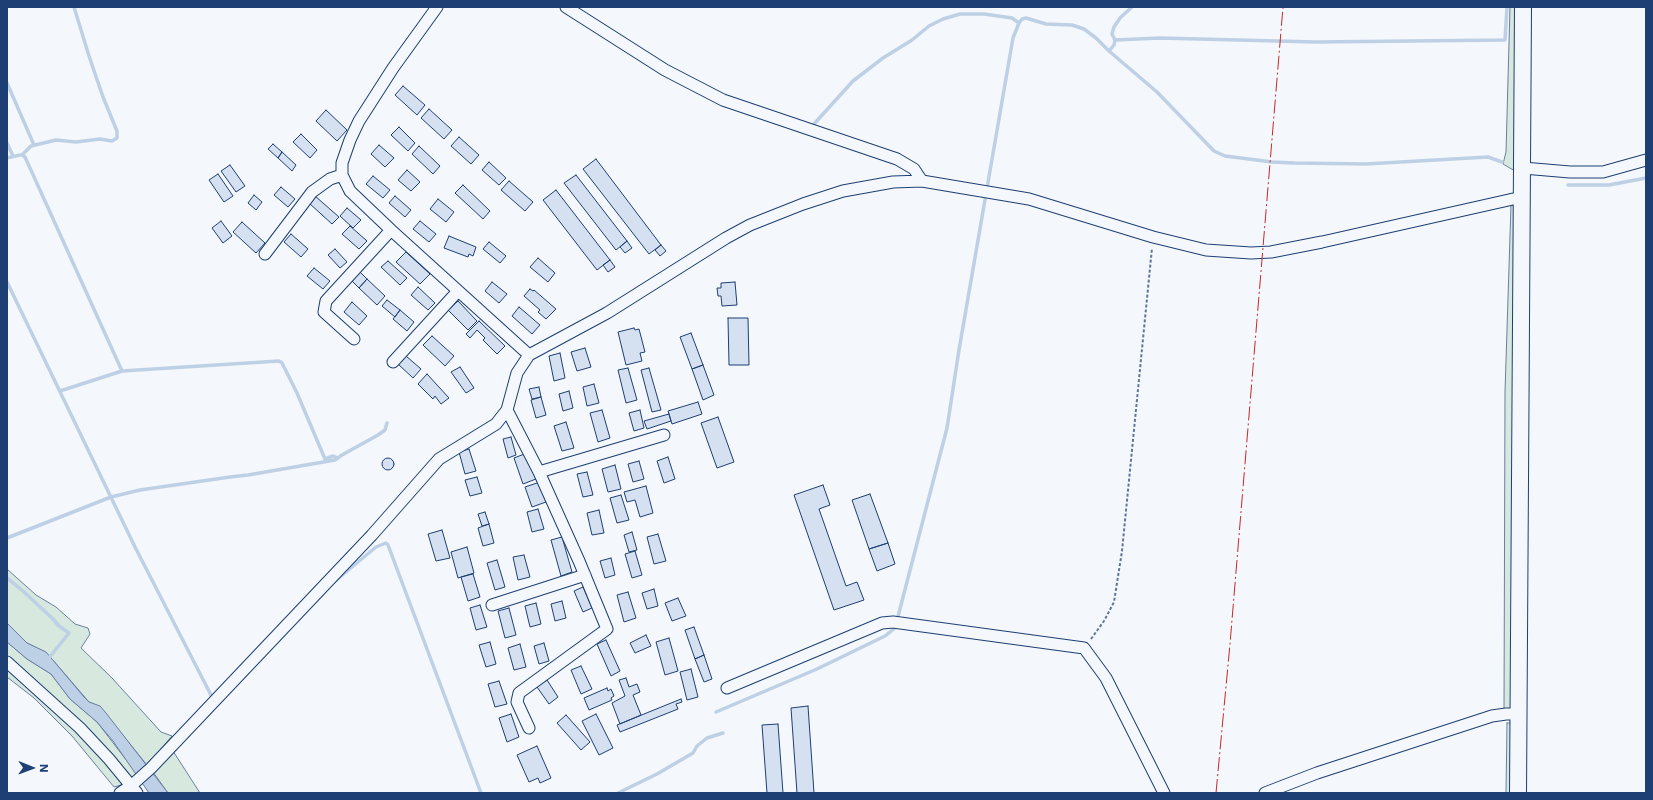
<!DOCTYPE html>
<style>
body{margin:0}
#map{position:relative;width:1653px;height:800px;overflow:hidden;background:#f4f7fb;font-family:Inter,sans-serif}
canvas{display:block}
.frame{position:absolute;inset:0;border:8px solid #1d3f73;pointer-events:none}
.north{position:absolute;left:12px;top:748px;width:40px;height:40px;-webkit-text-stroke:3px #f4f7fb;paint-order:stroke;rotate:91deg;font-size:11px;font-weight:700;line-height:16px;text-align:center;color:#1d3f73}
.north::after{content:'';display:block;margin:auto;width:14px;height:18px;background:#1d3f73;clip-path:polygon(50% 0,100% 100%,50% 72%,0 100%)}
</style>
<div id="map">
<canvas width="1653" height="800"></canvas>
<div class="frame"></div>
<div class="north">N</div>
</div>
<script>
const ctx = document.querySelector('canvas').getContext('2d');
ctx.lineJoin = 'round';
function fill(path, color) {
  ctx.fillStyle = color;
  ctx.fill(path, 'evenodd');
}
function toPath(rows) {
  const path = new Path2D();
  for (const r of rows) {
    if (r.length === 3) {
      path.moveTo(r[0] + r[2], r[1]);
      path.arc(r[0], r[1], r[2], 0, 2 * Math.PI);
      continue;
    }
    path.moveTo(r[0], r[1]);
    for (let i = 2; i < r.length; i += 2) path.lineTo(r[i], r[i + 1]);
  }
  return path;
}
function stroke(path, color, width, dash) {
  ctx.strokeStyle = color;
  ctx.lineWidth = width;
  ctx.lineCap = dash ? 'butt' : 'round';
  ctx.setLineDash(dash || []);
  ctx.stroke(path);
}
const green = toPath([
 [1510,7,1517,7,1515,171,1503,164,1506,152,1510,7],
 [1511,205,1514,206,1511,709,1504,709,1505,392,1511,205],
 [7,569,36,595,56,607,75,624,88,628,90,634,81,648,112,678,161,732,172,736,147,765,100,707,89,702,52,659,45,652,27,643,7,623,7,569],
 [7,642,27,659,51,674,70,699,97,722,137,774,121,785,114,787,72,736,34,698,7,677,7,642],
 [1507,723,1512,723,1511,793,1506,793,1507,723],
 [173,751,200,793,168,793,153,772,173,751]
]);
const water = toPath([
 [7,623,27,643,46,652,52,659,84,697,89,702,100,706,106,713,168,793,149,793,113,741,97,722,70,699,51,674,27,659,7,642,7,623]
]);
const stream = toPath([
 [1115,40,1160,38,1316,42,1505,40,1507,7],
 [1109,51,1114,45,1115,40,1112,34,1114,27,1120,18,1132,7],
 [7,83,34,145],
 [814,124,853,81,883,58,912,40,929,26,943,19,960,14,984,14,1012,18,1019,23],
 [7,143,13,156],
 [22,155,31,146,56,140,76,142,100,139,112,141,117,138,117,131,103,97,89,56,74,7],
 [7,158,20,155,22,155,25,157,122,371],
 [1568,185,1609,185,1646,178],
 [7,282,135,547,212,697],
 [60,391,122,371,279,361,282,363,297,393,325,459,333,456,338,458],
 [7,538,111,497,140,490,230,477,248,475,335,460,342,455,378,435,385,430,387,423],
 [7,578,23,591,53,619,59,626,69,633,48,659],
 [334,582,376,547,386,543,388,545,481,793],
 [716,712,817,669,885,636,895,628,947,428,959,350,1013,38,1019,23,1022,19,1026,18,1046,24,1072,25,1084,29,1096,38,1109,51,1157,92,1214,151,1225,156,1272,162,1294,163,1366,164,1488,157,1502,162],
 [618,793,657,774,693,753,697,746,707,738,723,733]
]);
const building = toPath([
 [403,86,425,105,417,115,395,95,403,86],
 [429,109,452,130,444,139,421,118,429,109],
 [326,110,347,130,337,141,316,121,326,110],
 [399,127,415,143,408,151,391,135,399,127],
 [301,134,317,150,310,158,293,142,301,134],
 [459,137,479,155,471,164,451,146,459,137],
 [273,144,282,152,278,158,268,149,273,144],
 [379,145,394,158,385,167,371,154,379,145],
 [419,146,440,166,433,174,412,154,419,146],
 [282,152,296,165,292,171,278,158,282,152],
 [596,159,661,245,649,254,583,169,596,159],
 [489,162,506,178,499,185,482,170,489,162],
 [230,165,245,186,236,192,221,171,230,165],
 [407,170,420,182,411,191,398,180,407,170],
 [218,174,233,196,224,202,209,180,218,174],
 [576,175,627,241,616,250,564,183,576,175],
 [373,176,390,190,383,198,366,184,373,176],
 [509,181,533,202,525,211,501,190,509,181],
 [463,185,490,211,483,219,455,193,463,185],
 [281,187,295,199,288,207,274,195,281,187],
 [556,190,610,260,597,270,543,200,556,190],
 [254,195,262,202,256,210,248,203,254,195],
 [315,196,339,217,332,224,309,203,315,196],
 [395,196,411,210,405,217,389,203,395,196],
 [438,199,454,212,446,222,430,209,438,199],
 [347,208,361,220,353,228,340,216,347,208],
 [221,221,232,236,223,243,212,228,221,221],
 [420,221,436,234,429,242,413,229,420,221],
 [242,222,265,243,256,253,233,232,242,222],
 [350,226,367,241,359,249,342,234,350,226],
 [291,234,308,249,301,257,284,242,291,234],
 [449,236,476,247,473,256,469,254,468,257,444,248,449,236],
 [627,241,632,248,625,253,620,247,627,241],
 [489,242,506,256,500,263,483,249,489,242],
 [661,245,666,251,660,256,655,250,661,245],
 [335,249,347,262,340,268,328,255,335,249],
 [406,252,430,274,420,284,396,262,406,252],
 [538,258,555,273,548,282,530,267,538,258],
 [610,260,615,267,608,272,603,265,610,260],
 [388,261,407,278,400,285,381,267,388,261],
 [314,268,330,281,323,289,307,276,314,268],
 [360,272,367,279,359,288,352,281,360,272],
 [367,279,385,296,377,305,359,288,367,279],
 [492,282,507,294,499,303,485,291,492,282],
 [735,282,737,305,722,306,721,296,718,296,717,288,721,288,721,283,735,282],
 [418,287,435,303,428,310,411,295,418,287],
 [530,289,533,291,534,290,556,309,546,319,538,312,540,310,524,296,530,289],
 [387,300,400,310,395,317,382,306,387,300],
 [458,301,477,321,468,330,448,310,458,301],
 [352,302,367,316,359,325,344,312,352,302],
 [519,307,540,325,532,334,512,316,519,307],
 [400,310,414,322,407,331,393,319,400,310],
 [728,318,748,318,749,365,729,365,728,318],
 [479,321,505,346,497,354,483,340,485,338,477,330,470,338,466,334,479,321],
 [634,328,635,330,639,329,645,352,640,353,642,361,626,365,618,332,634,328],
 [691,333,703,365,692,369,680,337,691,333],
 [432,336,454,356,445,366,423,345,432,336],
 [585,348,591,367,577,371,571,352,585,348],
 [560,353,565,378,554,381,549,356,560,353],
 [406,356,421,369,413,378,398,364,406,356],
 [703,365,714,395,703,400,692,369,703,365],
 [460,367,474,388,466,393,451,372,460,367],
 [628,368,637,400,626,403,618,370,628,368],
 [649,368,661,410,652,412,641,370,649,368],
 [427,374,449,398,441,404,435,396,433,399,418,384,427,374],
 [594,384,599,403,587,406,583,387,594,384],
 [539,387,541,397,532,399,529,389,539,387],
 [569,391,573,408,563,411,559,394,569,391],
 [541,397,546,415,536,418,531,400,541,397],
 [698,402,702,414,672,424,668,411,698,402],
 [602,410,610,438,598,442,590,413,602,410],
 [640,410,644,428,634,431,629,413,640,410],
 [669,414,671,421,647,429,644,421,669,414],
 [718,417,734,462,717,468,701,423,718,417],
 [566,422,574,448,562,451,554,426,566,422],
 [511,437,516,455,508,458,503,439,511,437],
 [469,449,476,471,465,474,459,452,469,449],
 [527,453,536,479,523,484,514,458,527,453],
 [668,457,675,479,664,483,657,461,668,457],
 [388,464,6],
 [639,461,644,479,633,482,628,464,639,461],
 [615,465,621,489,608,492,602,469,615,465],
 [587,472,593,495,583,497,577,474,587,472],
 [477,477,482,493,470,496,465,480,477,477],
 [540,482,546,502,532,507,525,487,540,482],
 [823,485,830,505,819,509,846,586,857,582,864,600,834,610,794,495,823,485],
 [646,486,653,513,640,517,635,500,627,502,624,492,646,486],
 [870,494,888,543,869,549,852,500,870,494],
 [621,495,629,520,617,523,610,498,621,495],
 [538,509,544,529,532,532,527,512,538,509],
 [599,510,604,533,592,535,587,513,599,510],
 [485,512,489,524,482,526,478,514,485,512],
 [489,524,494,543,483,546,478,528,489,524],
 [442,530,450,558,436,561,428,534,442,530],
 [632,532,637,550,629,552,624,535,632,532],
 [658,534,666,561,654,564,647,537,658,534],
 [562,537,572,572,561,576,551,540,562,537],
 [888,543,895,564,877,571,869,549,888,543],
 [467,547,474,573,458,578,451,552,467,547],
 [635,551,642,575,632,578,625,554,635,551],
 [524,555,530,577,518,580,513,557,524,555],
 [611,558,615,575,605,578,600,561,611,558],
 [497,560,505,587,495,590,487,563,497,560],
 [473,574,480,597,468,601,461,577,473,574],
 [583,587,592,608,583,612,574,591,583,587],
 [654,589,658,606,647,609,642,593,654,589],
 [628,592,636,618,624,622,617,595,628,592],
 [678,598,686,616,672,621,665,603,678,598],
 [562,601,566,618,555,621,551,604,562,601],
 [536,603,541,624,530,627,525,606,536,603],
 [480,605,487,627,476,630,470,608,480,605],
 [509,608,516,635,505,638,498,611,509,608],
 [694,627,704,655,695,659,685,630,694,627],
 [646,635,651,646,635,653,630,643,646,635],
 [669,638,678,671,665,675,656,642,669,638],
 [606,640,620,671,611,676,597,644,606,640],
 [490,642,496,664,486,667,479,645,490,642],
 [544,643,549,661,539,664,534,646,544,643],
 [520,644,526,667,514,670,508,648,520,644],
 [704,655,712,679,704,682,695,659,704,655],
 [581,666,592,689,581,694,571,670,581,666],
 [691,669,698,697,687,700,680,672,691,669],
 [626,678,629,687,637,684,640,692,633,695,641,715,620,724,612,703,625,696,619,680,626,678],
 [547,680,558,697,549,704,537,687,547,680],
 [499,681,507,704,495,707,488,684,499,681],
 [607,688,608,691,611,689,614,696,611,698,612,700,589,710,584,698,607,688],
 [681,699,682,702,676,704,678,709,620,732,617,725,681,699],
 [808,706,814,793,797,793,791,708,808,706],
 [511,714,519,737,507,742,499,718,511,714],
 [596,714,613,748,599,755,582,721,596,714],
 [566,715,590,742,581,750,557,723,566,715],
 [778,724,783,793,767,793,762,725,778,724],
 [537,746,551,778,540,783,538,778,529,782,517,755,537,746]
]);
const path = toPath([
 [1091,639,1104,621,1114,602,1122,551,1152,248]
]);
const street = toPath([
 [437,7,393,68,359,121,350,140,342,163,342,175,350,191,391,230,529,355],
 [566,7,665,70,723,100,897,159,914,169,922,181],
 [1523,168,1570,172,1603,172,1646,160],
 [265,254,312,192,330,179,342,175],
 [354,339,324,312,326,301,391,230],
 [393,362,458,291],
 [507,410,539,472,579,561,607,629,519,693,517,702,529,728],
 [539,472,664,435],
 [492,605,585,575],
 [7,662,80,728,109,759,137,793],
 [727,688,882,623,893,622,1084,648,1106,678,1164,793],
 [120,793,132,785,151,768,372,535,439,459,496,424,507,410,517,373,529,355,607,313,726,238,750,225,803,204,843,191,893,182,922,181,1029,199,1153,237,1206,250,1251,253,1271,252,1322,242,1522,197],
 [1265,793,1317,773,1492,716,1506,714,1519,714]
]);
const secondary = toPath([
 [1518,793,1523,7]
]);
const power = toPath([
 [1216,793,1230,644,1283,7]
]);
fill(green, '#d7e8df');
stroke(green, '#687fa3', 1);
fill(water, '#bed0e5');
stroke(water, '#687fa3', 1);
stroke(stream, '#bed0e5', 3.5);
fill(building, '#d5e0f0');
stroke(building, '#1d3f73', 1);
stroke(street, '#1d3f73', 13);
stroke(secondary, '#1d3f73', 18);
stroke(path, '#5e769c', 2, [3, 2]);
stroke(street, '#f4f7fb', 11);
stroke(secondary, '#f4f7fb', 16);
stroke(power, '#c62828', 1, [14, 3, 2, 3]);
</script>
